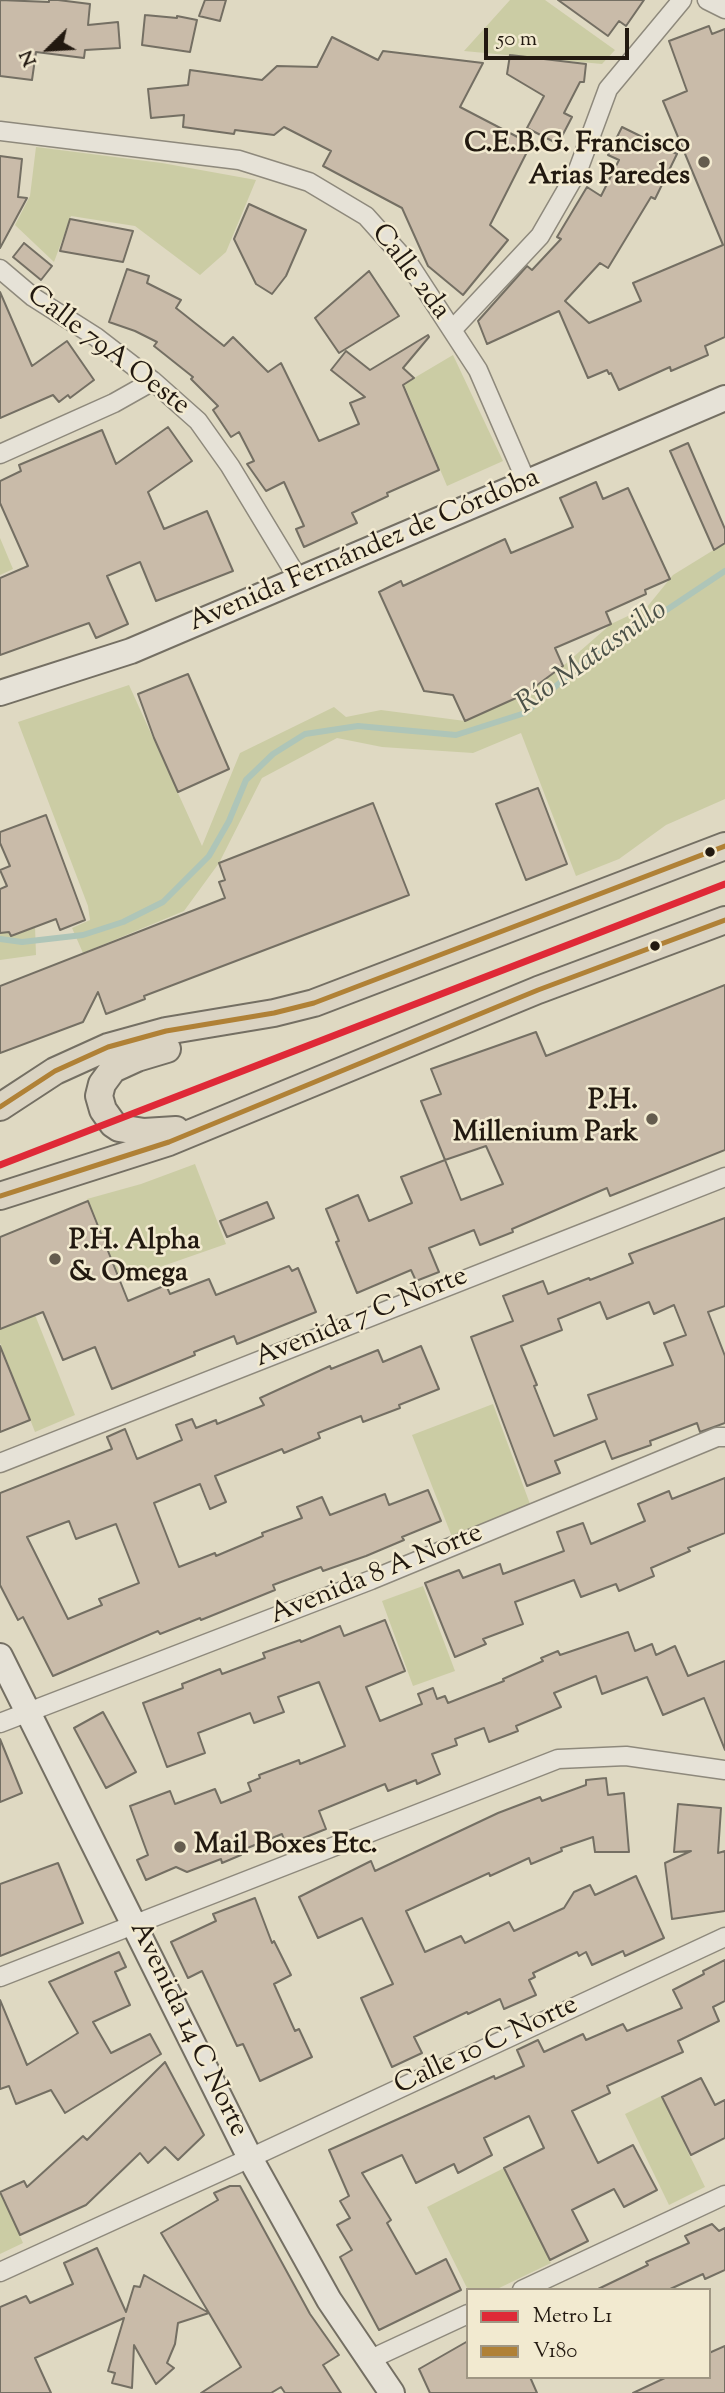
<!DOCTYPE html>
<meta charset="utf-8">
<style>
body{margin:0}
#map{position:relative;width:725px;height:2393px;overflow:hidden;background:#dfd9c2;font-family:"Sorts Mill Goudy",serif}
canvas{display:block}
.legend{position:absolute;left:466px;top:2288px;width:245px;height:91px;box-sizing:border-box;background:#f2ead0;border:2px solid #9f9683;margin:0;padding:9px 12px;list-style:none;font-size:21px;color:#221910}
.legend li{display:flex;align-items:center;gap:14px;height:35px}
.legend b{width:35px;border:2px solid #9f9683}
.north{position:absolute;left:14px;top:14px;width:70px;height:70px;-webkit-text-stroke:5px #f2ead0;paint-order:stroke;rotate:246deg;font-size:19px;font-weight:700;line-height:28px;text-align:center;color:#221910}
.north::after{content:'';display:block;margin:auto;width:24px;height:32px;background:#221910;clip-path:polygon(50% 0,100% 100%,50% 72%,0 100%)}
.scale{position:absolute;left:484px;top:28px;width:145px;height:32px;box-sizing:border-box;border:4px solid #221910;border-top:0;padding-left:9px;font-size:21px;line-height:24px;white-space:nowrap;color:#221910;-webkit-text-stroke:5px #f2ead0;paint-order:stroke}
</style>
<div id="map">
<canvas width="725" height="2393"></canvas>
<ul class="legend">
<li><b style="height:9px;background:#df2937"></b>Metro L1</li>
<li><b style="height:9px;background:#b08136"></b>V180</li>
</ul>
<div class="north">N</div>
<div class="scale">50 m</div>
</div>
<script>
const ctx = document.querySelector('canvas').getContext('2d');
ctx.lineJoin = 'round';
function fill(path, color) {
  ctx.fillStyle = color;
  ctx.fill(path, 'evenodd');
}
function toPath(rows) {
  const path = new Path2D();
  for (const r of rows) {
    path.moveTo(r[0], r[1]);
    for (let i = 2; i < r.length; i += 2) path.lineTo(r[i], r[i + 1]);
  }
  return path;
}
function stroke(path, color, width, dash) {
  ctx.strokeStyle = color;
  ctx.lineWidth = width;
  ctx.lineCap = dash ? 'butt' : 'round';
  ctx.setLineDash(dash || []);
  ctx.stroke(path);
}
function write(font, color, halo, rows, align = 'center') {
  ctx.font = font + ' "Sorts Mill Goudy",serif';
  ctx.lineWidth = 5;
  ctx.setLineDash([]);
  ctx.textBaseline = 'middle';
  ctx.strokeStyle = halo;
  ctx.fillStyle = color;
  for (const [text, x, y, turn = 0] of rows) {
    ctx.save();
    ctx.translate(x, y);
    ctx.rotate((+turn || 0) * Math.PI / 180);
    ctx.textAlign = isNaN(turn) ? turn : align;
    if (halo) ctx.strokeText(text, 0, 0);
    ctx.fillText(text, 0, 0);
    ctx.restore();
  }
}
const green = toPath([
 [510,0,545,0,615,50,602,64,464,51],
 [36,147,162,163,256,180,226,252,200,275,135,226,71,216,54,262,15,225,30,196],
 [453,355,503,461,447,486,404,384],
 [0,538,13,569,0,575],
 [725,543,725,799,666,825,619,859,576,876,521,733,473,753,382,747,337,738,262,778,219,863,184,911,83,953,72,928,90,920,88,906,18,722,129,685,202,846,240,753,334,707,346,717,381,710,465,721,526,693,563,666,611,624,647,607,673,575],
 [35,926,36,955,0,960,0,933,9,932,11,936],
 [195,1164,226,1244,120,1281,87,1199,141,1184],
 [35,1315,75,1415,35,1432,0,1343,0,1329],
 [493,1404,530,1504,452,1537,412,1435],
 [423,1586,455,1671,413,1686,382,1601],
 [661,2096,705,2187,669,2205,625,2114],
 [504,2168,551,2263,495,2290,468,2290,427,2207],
 [0,2190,23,2243,0,2254]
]);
const stream = toPath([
 [0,939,22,942,83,935,123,922,163,902,209,856,229,821,246,780,273,754,305,734,358,726,456,735,525,713,586,660,624,633,668,609,725,571]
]);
const building = toPath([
 [0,0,49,2,49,0,58,0,90,4,88,25,118,22,120,48,85,50,84,58,36,52,32,80,0,76,0,0],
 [205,0,226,0,220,21,199,16,205,0],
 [558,0,644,0,626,26,619,21,608,36,558,0],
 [145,15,177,18,177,16,197,20,190,52,142,45,145,15],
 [709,26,712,34,725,29,725,337,705,346,708,355,671,371,670,367,619,390,611,373,609,374,607,370,588,378,559,311,487,344,478,321,527,266,532,270,561,239,557,237,587,187,601,196,619,160,608,155,622,127,677,154,655,199,651,197,608,268,600,263,565,301,589,323,641,301,633,283,723,245,663,101,687,91,669,41,709,26],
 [332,37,378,60,383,51,483,63,460,107,531,144,490,225,508,240,463,295,428,266,402,208,323,166,331,151,284,127,274,135,235,130,234,134,183,127,184,115,151,118,148,89,188,85,190,70,262,80,277,66,317,67,332,37],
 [510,55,586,64,584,82,580,82,564,113,572,117,558,144,527,128,544,96,507,74,510,55],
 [0,156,22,159,18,197,27,198,0,248,0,156],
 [249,204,306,230,286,276,272,294,256,284,234,239,249,204],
 [70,219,133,231,123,262,60,251,70,219],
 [24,243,52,266,41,280,13,257,24,243],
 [127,269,149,276,147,283,181,300,176,308,224,346,233,337,268,372,281,363,319,441,359,424,350,403,365,397,331,370,346,351,370,370,428,335,429,337,403,368,414,378,403,385,439,470,387,493,388,496,352,513,357,523,304,547,296,529,304,526,284,482,266,491,247,464,254,461,239,432,231,437,213,410,218,406,191,379,193,377,154,346,157,342,135,331,109,322,127,269],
 [369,271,399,316,339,353,315,318,369,271],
 [0,292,32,366,67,341,94,380,70,398,68,395,59,402,53,395,0,418,0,292],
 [168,427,192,461,148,492,164,529,207,511,233,571,156,601,140,562,107,576,128,624,96,638,89,623,0,655,0,578,28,566,0,503,0,481,21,471,19,465,102,430,116,464,168,427],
 [688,443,725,529,725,543,714,550,670,451,688,443],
 [596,482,603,499,628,488,670,579,645,590,646,594,606,612,611,624,555,648,563,666,525,694,465,721,453,695,424,691,379,592,401,581,403,586,505,539,511,553,573,527,560,498,596,482],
 [188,674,229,769,178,792,154,738,138,694,188,674],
 [538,788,567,864,526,880,496,804,538,788],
 [373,803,409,895,144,996,145,999,106,1014,98,992,83,1022,0,1053,0,986,225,898,219,882,225,880,219,863,373,803],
 [46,815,85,920,60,930,56,919,11,936,9,932,0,933,0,889,7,886,0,870,10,866,0,843,0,832,46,815],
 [725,985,725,1150,610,1196,607,1188,512,1229,513,1232,480,1245,474,1230,429,1248,439,1272,416,1281,411,1270,357,1293,336,1242,339,1241,326,1209,358,1195,369,1221,412,1203,401,1177,445,1160,421,1101,441,1094,431,1069,536,1032,546,1056,725,985],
 [486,1146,503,1184,461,1200,445,1160,486,1146],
 [88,1201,128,1301,166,1285,170,1294,209,1279,216,1295,289,1266,292,1271,298,1268,316,1312,237,1344,234,1336,194,1352,195,1355,112,1389,95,1347,63,1360,43,1312,0,1329,0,1237,88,1201],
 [267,1202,274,1218,227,1237,220,1221,267,1202],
 [725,1218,725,1306,708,1312,725,1356,725,1423,700,1432,697,1423,650,1441,651,1445,612,1459,605,1441,555,1461,560,1473,527,1486,471,1337,513,1321,503,1296,543,1281,548,1294,589,1278,590,1280,633,1263,629,1254,725,1218],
 [600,1302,607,1319,649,1302,654,1314,674,1305,686,1335,664,1343,673,1365,588,1395,597,1419,554,1436,534,1386,537,1385,521,1346,562,1330,558,1319,600,1302],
 [0,1346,30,1420,0,1432,0,1346],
 [421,1346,439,1389,399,1405,400,1408,363,1422,361,1416,318,1433,320,1438,284,1453,282,1449,215,1476,226,1502,210,1509,200,1484,154,1503,179,1567,215,1553,216,1556,263,1536,262,1533,302,1518,297,1507,322,1497,330,1515,385,1494,389,1505,428,1490,441,1521,402,1537,404,1540,366,1556,323,1571,321,1567,273,1585,275,1590,201,1620,200,1618,160,1634,158,1631,53,1676,23,1617,18,1620,0,1585,0,1493,112,1449,107,1437,125,1429,137,1459,182,1440,176,1425,192,1419,196,1428,216,1420,217,1424,264,1405,260,1398,330,1366,331,1369,378,1350,383,1362,421,1346],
 [69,1521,76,1539,116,1524,139,1583,99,1599,102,1605,68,1619,27,1537,69,1521],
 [725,1478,725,1533,688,1548,690,1551,651,1568,654,1576,619,1591,616,1584,581,1597,574,1580,515,1602,523,1624,483,1639,486,1644,455,1657,425,1583,459,1570,463,1578,500,1564,503,1574,564,1551,557,1532,583,1523,591,1544,645,1521,638,1504,669,1491,672,1499,725,1478],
 [385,1620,405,1671,366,1687,380,1721,422,1704,418,1694,433,1688,437,1699,445,1696,448,1703,504,1681,503,1679,543,1661,541,1658,558,1651,560,1655,628,1632,635,1651,652,1644,656,1655,675,1646,688,1676,725,1661,725,1750,704,1698,663,1715,647,1677,602,1694,596,1676,554,1693,561,1707,516,1726,518,1731,489,1742,484,1728,455,1739,457,1745,432,1754,440,1774,417,1784,416,1780,388,1791,385,1784,319,1811,326,1829,286,1845,282,1834,240,1851,241,1855,222,1863,221,1859,187,1872,176,1867,146,1880,137,1860,148,1855,130,1806,170,1791,175,1804,215,1789,221,1803,251,1791,248,1783,260,1778,259,1775,299,1760,300,1764,345,1746,319,1682,278,1697,284,1712,254,1723,250,1713,198,1733,205,1753,167,1767,143,1703,183,1688,182,1684,220,1669,222,1674,265,1658,263,1653,300,1640,301,1642,340,1626,344,1636,385,1620],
 [103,1712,136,1772,106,1788,74,1728,103,1712],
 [0,1739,22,1793,0,1802,0,1739],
 [606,1778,608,1795,624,1793,629,1852,595,1852,593,1837,561,1848,562,1851,531,1864,529,1858,490,1876,489,1873,406,1911,425,1952,461,1936,465,1943,509,1922,514,1931,564,1908,574,1892,590,1885,595,1895,636,1876,664,1938,625,1956,623,1951,592,1965,586,1952,579,1956,577,1952,533,1973,535,1977,529,1980,536,1995,504,2009,500,1999,468,2014,467,2012,414,2037,422,2053,392,2067,361,1998,393,1984,362,1918,318,1938,299,1897,371,1861,375,1871,498,1813,540,1797,542,1801,586,1785,586,1780,606,1778],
 [678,1804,721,1808,718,1853,725,1851,725,1911,672,1919,665,1863,691,1851,674,1852,678,1804],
 [58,1863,83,1923,0,1956,0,1884,58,1863],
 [255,1898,272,1943,274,1941,291,1975,274,1984,295,2031,299,2029,312,2057,260,2081,243,2044,237,2046,202,1971,188,1978,171,1942,216,1921,213,1914,255,1898],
 [119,1952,126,1967,115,1972,130,2005,93,2022,111,2053,150,2034,161,2054,65,2113,51,2090,16,2104,9,2086,0,2089,0,2000,27,2065,78,2033,49,1982,119,1952],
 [725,1960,725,2001,713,2007,719,2021,678,2041,683,2052,607,2086,610,2093,572,2111,598,2163,633,2145,657,2190,624,2207,614,2189,572,2210,588,2241,550,2260,504,2168,544,2148,529,2116,484,2138,492,2155,458,2173,454,2164,416,2183,402,2155,362,2173,391,2220,387,2223,416,2274,446,2259,461,2290,379,2330,340,2257,352,2250,337,2225,350,2218,340,2201,349,2196,329,2150,494,2076,495,2079,524,2066,517,2050,538,2040,544,2052,583,2034,586,2040,623,2024,627,2031,682,2008,673,1990,704,1974,703,1971,725,1960],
 [165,2062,204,2135,178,2160,165,2147,148,2163,140,2153,86,2205,20,2235,0,2192,24,2181,27,2187,83,2136,87,2140,165,2062],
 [701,2078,715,2105,725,2100,725,2138,691,2155,662,2097,701,2078],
 [230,2186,240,2186,310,2314,339,2355,323,2365,341,2393,285,2393,281,2387,271,2393,201,2393,241,2367,209,2313,178,2323,175,2344,167,2363,174,2368,156,2384,134,2345,132,2388,112,2383,115,2373,108,2371,124,2318,35,2358,51,2393,0,2393,0,2307,26,2296,30,2303,73,2284,64,2263,97,2248,126,2312,134,2286,140,2287,144,2275,209,2313,161,2233,218,2200,214,2193,230,2186],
 [712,2224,719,2231,725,2228,725,2270,705,2279,703,2274,668,2290,596,2290,648,2265,646,2262,689,2243,685,2236,712,2224],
 [468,2341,468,2377,530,2377,537,2393,430,2393,419,2369,468,2341],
 [725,2346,725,2393,633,2393,667,2377,709,2377,709,2353,725,2346]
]);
const street = toPath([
 [707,0,725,9],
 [0,131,239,160,309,182,366,216,409,264,478,370,527,483],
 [0,269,33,297,96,337,153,381,198,421,230,466,299,580],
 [452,330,540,236,578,170,608,89,682,0],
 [0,454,114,403,153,381],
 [0,1463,725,1177],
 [0,1723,371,1580,717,1437,725,1437],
 [0,1977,558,1759,626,1756,725,1770],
 [0,2272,250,2158,725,1937],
 [522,2290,725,2195],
 [371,2359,468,2314]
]);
const secondary = toPath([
 [0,693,131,651,725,398],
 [0,1656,250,2158,329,2300,392,2393]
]);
const primary = toPath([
 [167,1049,137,1058,113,1069,102,1084,99,1096,103,1110,113,1124,119,1128,144,1132,176,1130],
 [0,1107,55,1071,108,1047,166,1031,274,1013,314,1003,725,846],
 [0,1196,169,1142,538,990,725,920]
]);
const bus1 = toPath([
 [0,1107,55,1071,108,1047,166,1031,274,1013,314,1003,725,846],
 [0,1196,169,1142,538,990,725,920]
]);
const metro1 = toPath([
 [0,1165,725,884]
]);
const markers = [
 [704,162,7,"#645c4e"],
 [710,852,6,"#221910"],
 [655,946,6,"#221910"],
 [652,1119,7,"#645c4e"],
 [55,1259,7,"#645c4e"],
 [180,1847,7,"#645c4e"]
];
const poiNames = [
 ["C.E.B.G. Francisco",690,146],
 ["Arias Paredes",690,178],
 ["P.H.",638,1103],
 ["Millenium Park",638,1135],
 ["P.H. Alpha",69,1243,"left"],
 ["& Omega",69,1275,"left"],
 ["Mail Boxes Etc.",194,1847,"left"]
];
const streetNames = [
 ["Calle 2da",409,273,53],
 ["Calle 79A Oeste",107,352,37],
 ["Avenida Fernández de Córdoba",365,552,-23],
 ["Avenida 7 C Norte",362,1319,-22],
 ["Avenida 8 A Norte",377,1576,-22],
 ["Avenida 14 C Norte",187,2030,64],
 ["Calle 10 C Norte",487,2047,-25]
];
const waterNames = [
 ["Río Matasnillo",593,659,-35]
];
fill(green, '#cbcca4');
stroke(stream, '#aec5b8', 6);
fill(building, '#c9bba9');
stroke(building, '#746f63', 2);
stroke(street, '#8e897c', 21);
stroke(secondary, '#746f63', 28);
stroke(primary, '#746f63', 30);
stroke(street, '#e6e2d7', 18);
stroke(secondary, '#e6e2d7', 24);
stroke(primary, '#dad3c2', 26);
stroke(bus1, '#b08136', 5);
stroke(metro1, '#df2937', 7);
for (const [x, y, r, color] of markers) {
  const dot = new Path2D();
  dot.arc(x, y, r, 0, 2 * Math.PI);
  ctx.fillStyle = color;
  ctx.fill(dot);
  stroke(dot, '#f2ead0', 2.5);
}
write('bold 28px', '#221910', '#f2ead0', poiNames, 'right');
write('28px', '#221910', '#f2ead0', streetNames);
write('italic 30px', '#4c5249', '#f2ead0', waterNames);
</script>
